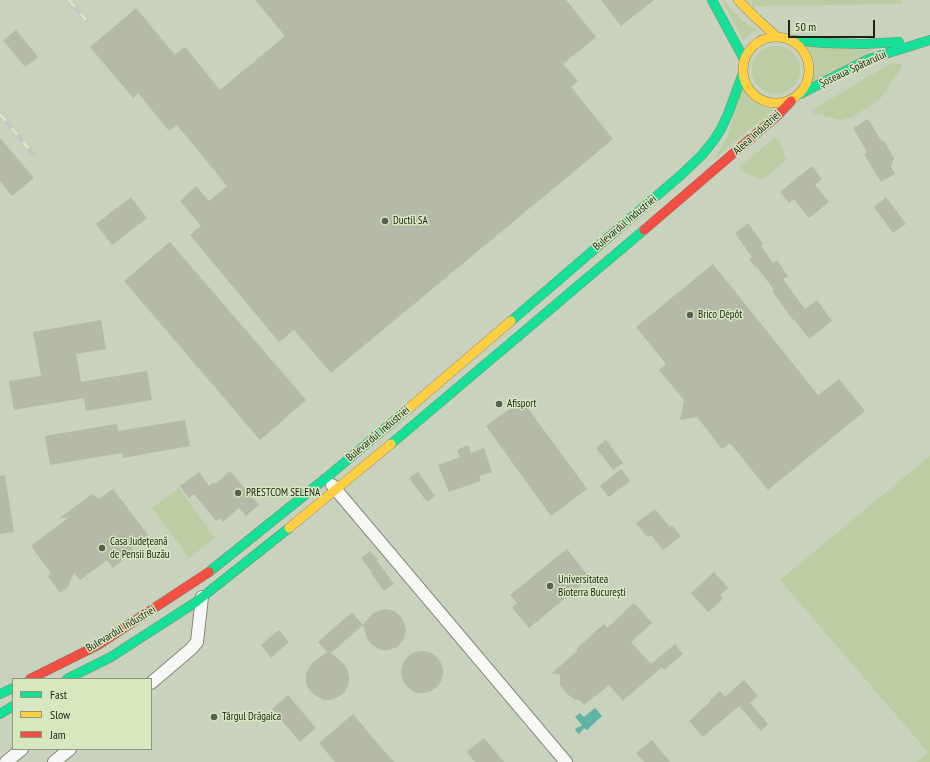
<!DOCTYPE html>
<meta charset="utf-8">
<style>
body{margin:0}
#map{position:relative;width:930px;height:762px;overflow:hidden;background:#c9d2bc;font-family:"PT Sans Narrow",sans-serif}
canvas{display:block}
.legend{position:absolute;left:12px;top:678px;width:140px;height:72px;box-sizing:border-box;background:#d7e8c0;border:1px solid #8d997b;margin:0;padding:5px 7px;list-style:none;font-size:12px;color:#1d2314}
.legend li{display:flex;align-items:center;gap:8px;height:20px}
.legend b{width:20px;border:1px solid #8d997b}
.scale{position:absolute;left:788px;top:20px;width:87px;height:18px;box-sizing:border-box;border:2px solid #1d2314;border-top:0;padding-left:5px;font-size:12px;line-height:14px;white-space:nowrap;color:#1d2314;-webkit-text-stroke:3px #d7e8c0;paint-order:stroke}
</style>
<div id="map">
<canvas width="930" height="762"></canvas>
<ul class="legend">
<li><b style="height:5px;background:#16e098"></b>Fast</li>
<li><b style="height:5px;background:#ffcf43"></b>Slow</li>
<li><b style="height:5px;background:#f24e42"></b>Jam</li>
</ul>
<div class="scale">50 m</div>
</div>
<script>
const ctx = document.querySelector('canvas').getContext('2d');
ctx.lineJoin = 'round';
function fill(path, color) {
  ctx.fillStyle = color;
  ctx.fill(path, 'evenodd');
}
function toPath(rows) {
  const path = new Path2D();
  for (const r of rows) {
    if (r.length === 3) {
      path.moveTo(r[0] + r[2], r[1]);
      path.arc(r[0], r[1], r[2], 0, 2 * Math.PI);
      continue;
    }
    path.moveTo(r[0], r[1]);
    for (let i = 2; i < r.length; i += 2) path.lineTo(r[i], r[i + 1]);
  }
  return path;
}
function stroke(path, color, width, dash) {
  ctx.strokeStyle = color;
  ctx.lineWidth = width;
  ctx.lineCap = dash ? 'butt' : 'round';
  ctx.setLineDash(dash || []);
  ctx.stroke(path);
}
function write(font, color, halo, rows, align = 'center') {
  ctx.font = font + ' "PT Sans Narrow",sans-serif';
  ctx.lineWidth = 3;
  ctx.setLineDash([]);
  ctx.textBaseline = 'middle';
  ctx.strokeStyle = halo;
  ctx.fillStyle = color;
  for (const [text, x, y, turn = 0] of rows) {
    ctx.save();
    ctx.translate(x, y);
    ctx.rotate((+turn || 0) * Math.PI / 180);
    ctx.textAlign = isNaN(turn) ? turn : align;
    if (halo) ctx.strokeText(text, 0, 0);
    ctx.fillText(text, 0, 0);
    ctx.restore();
  }
}
const green = toPath([
 [722,0,723,0,742,21,757,30,755,30,749,34,743,41],
 [752,0,901,0,901,4,752,6],
 [802,46,874,50,810,85,812,76,812,64,807,51],
 [776,70,24],
 [891,63,901,64,902,67,880,99,853,117,841,120,813,113,811,111],
 [741,86,753,98,759,102,764,105,776,108,706,165,713,159,723,146,730,131],
 [776,137,779,139,786,160,762,180,741,170,740,166],
 [930,456,930,762,917,762,928,752,780,580],
 [179,488,215,538,189,558,152,508]
]);
const water = toPath([
 [595,708,602,716,587,730,584,728,579,734,575,730,576,728,579,727,580,727,582,725,575,717,580,713,584,717]
]);
const building = toPath([
 [255,0,566,0,596,37,563,64,578,81,571,87,613,139,331,373,294,330,279,342,190,235,201,226,180,201,196,186,209,201,227,186,177,125,169,131,138,93,133,98,90,47,136,8,175,55,185,47,220,90,285,36],
 [601,0,654,0,621,26],
 [16,30,38,57,25,67,3,40],
 [868,119,882,142,884,141,894,158,891,167,895,174,881,182,864,154,867,152,853,128],
 [0,138,34,178,12,196,0,181],
 [812,166,822,179,815,185,829,202,809,218,794,199,789,203,780,192],
 [131,197,147,218,112,245,96,224],
 [886,197,906,224,893,233,874,207],
 [748,223,763,244,761,246,773,263,777,260,788,276,783,279,805,309,817,300,832,321,809,339,794,319,793,320,772,291,774,290,757,267,756,268,749,259,752,257,735,233],
 [170,242,306,400,260,440,124,281],
 [713,264,818,395,839,379,865,411,768,490,730,443,722,449,697,417,680,420,684,400,659,370,666,364,636,327],
 [101,320,106,349,76,354,81,382,147,371,152,400,86,411,84,398,14,410,9,381,41,376,33,332],
 [522,400,587,489,551,516,486,426],
 [185,420,190,446,123,458,122,453,50,465,45,436,117,424,118,431],
 [606,440,623,463,613,470,596,448],
 [468,445,471,453,484,448,492,472,479,476,481,481,449,492,438,465,460,457,457,450],
 [621,469,630,481,609,497,600,486],
 [230,471,259,505,246,516,239,508,223,522,220,518,216,521,194,494,189,498,180,486,199,472,209,486,214,482,215,484],
 [418,472,435,496,427,502,409,478],
 [5,475,14,532,0,534,0,476],
 [113,489,148,535,131,548,134,551,113,568,107,560,80,580,74,573,68,587,60,593,48,576,51,573,31,546,69,517,58,519,92,494,99,499],
 [655,509,670,527,672,525,681,536,663,550,651,535,647,537,636,523],
 [567,549,590,578,529,628,512,608,517,603,510,595],
 [370,551,378,560,377,561,394,584,384,591,371,573,372,572,361,558],
 [714,572,728,588,720,595,723,599,708,612,691,593],
 [634,603,652,623,631,642,651,664,675,644,683,654,664,670,662,667,623,701,609,685,584,705,581,701,574,699,566,693,560,685,560,675,552,673,578,650,577,648,604,624,607,628],
 [384,609,391,610,397,613,402,618,405,625,406,631,404,638,398,647,388,650,381,650,375,647,370,643,367,638,363,625,372,614,378,611],
 [352,612,363,625,331,653,345,665,348,672,349,679,348,686,344,693,338,697,331,700,324,700,318,697,312,693,308,688,306,681,306,674,309,668,313,662,327,652,318,642],
 [279,630,289,642,271,658,261,645],
 [422,672,21],
 [744,680,758,696,750,703,768,724,761,731,739,706,703,737,689,721,711,701,710,700,720,691,725,697],
 [288,695,316,728,300,742,272,709],
 [353,714,367,731,394,762,335,762,319,743],
 [484,738,504,762,475,762,467,752],
 [652,740,670,762,644,762,636,753]
]);
const street = toPath([
 [332,485,566,762],
 [151,683,191,649,197,642,202,597],
 [6,762,22,749],
 [54,762,70,749]
]);
const fast = toPath([
 [712,0,744,59],
 [790,40,825,43,864,44,899,42],
 [800,94,869,59,930,40],
 [511,321,681,175,702,155,714,140,721,129,728,114,742,76],
 [391,444,644,230],
 [209,572,326,478,408,409],
 [67,679,111,657,196,602,289,528],
 [0,694,13,688],
 [0,714,13,706]
]);
const slow = toPath([
 [738,0,757,19,777,37],
 [776,70,33],
 [408,409,511,321],
 [289,528,391,444]
]);
const jam = toPath([
 [644,230,778,115,791,101],
 [30,679,98,645,209,572]
]);
const rail = toPath([
 [69,0,86,20],
 [0,114,34,155]
]);
const markers = [
 [385,221,4,"#59604f"],
 [690,315,4,"#59604f"],
 [499,404,4,"#59604f"],
 [238,493,4,"#59604f"],
 [102,548,4,"#59604f"],
 [550,586,4,"#59604f"],
 [214,717,4,"#59604f"]
];
const streetNames = [
 ["Șoseaua Spătarului",853,69,-25],
 ["Aleea Industriei",757,133,-42],
 ["Bulevardul Industriei",625,223,-40],
 ["Bulevardul Industriei",378,434,-40],
 ["Bulevardul Industriei",121,629,-31]
];
const poiNames = [
 ["Ductil SA",393,221],
 ["Brico Dépôt",698,315],
 ["Afisport",507,404],
 ["PRESTCOM SELENA",246,493],
 ["Casa Județeană",110,542],
 ["de Pensii Buzău",110,555],
 ["Universitatea",558,580],
 ["Bioterra București",558,593],
 ["Târgul Drăgaica",222,717]
];
fill(green, '#bccca3');
fill(water, '#5eb5a6');
fill(building, '#b5b9a7');
stroke(street, '#838978', 14);
stroke(fast, '#838978', 10);
stroke(slow, '#838978', 10);
stroke(jam, '#838978', 10);
stroke(street, '#f7f8f5', 12);
stroke(fast, '#16e098', 9);
stroke(slow, '#ffcf43', 9);
stroke(jam, '#f24e42', 9);
stroke(rail, '#c5c7c1', 4.5);
stroke(rail, '#d7e8c0', 3, [9]);
for (const [x, y, r, color] of markers) {
  const dot = new Path2D();
  dot.arc(x, y, r, 0, 2 * Math.PI);
  ctx.fillStyle = color;
  ctx.fill(dot);
  stroke(dot, '#d7e8c0', 1.5);
}
write('11px', '#1d2314', '#d7e8c0', streetNames);
write('11px', '#1d2314', '#d7e8c0', poiNames, 'left');
</script>
